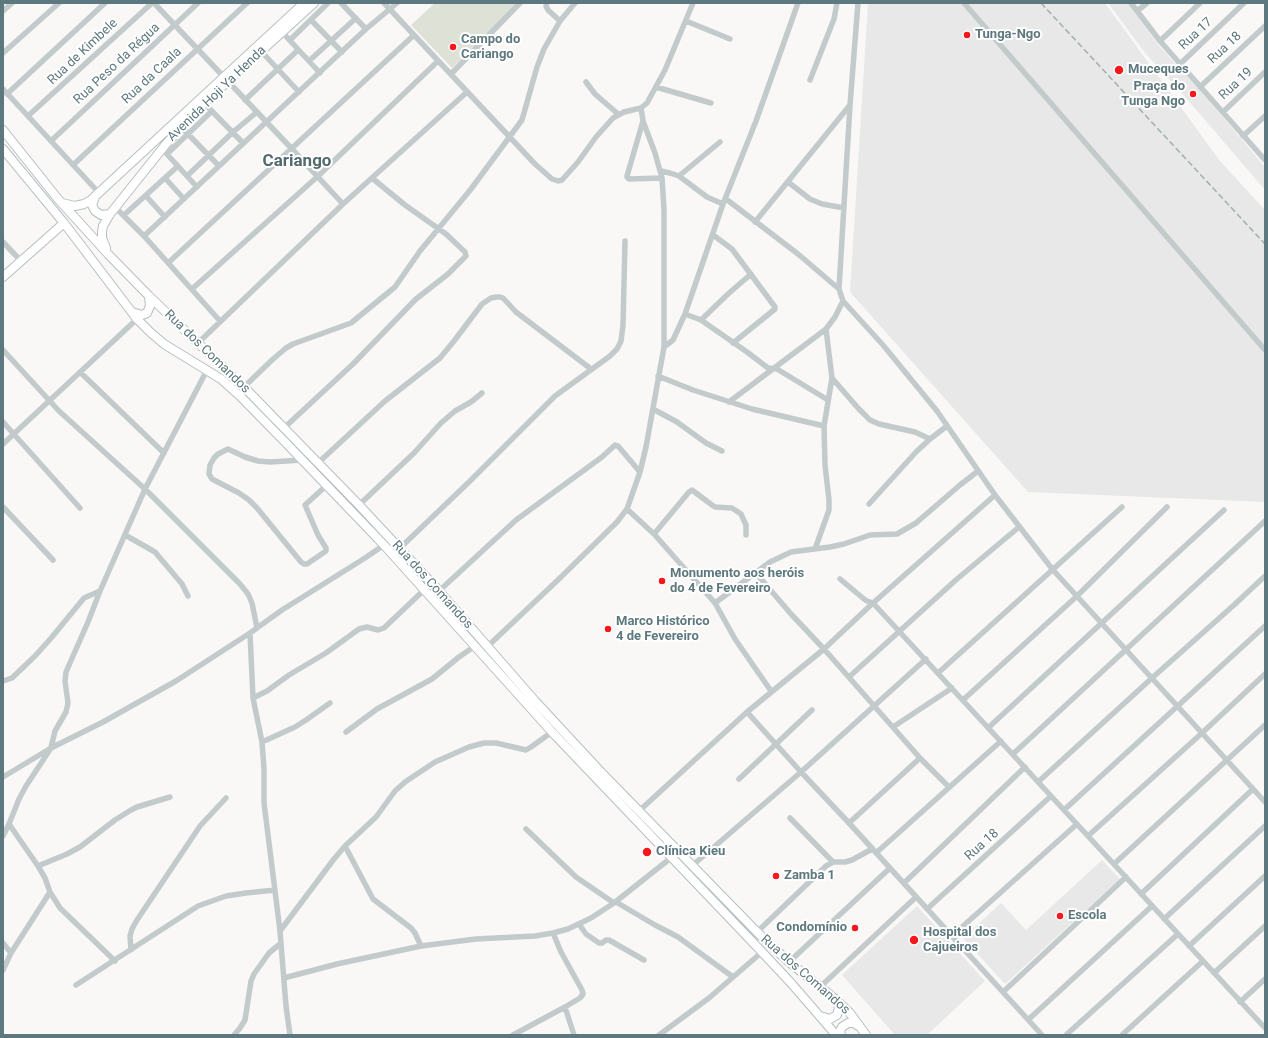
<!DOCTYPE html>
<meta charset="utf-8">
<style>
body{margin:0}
#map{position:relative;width:1268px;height:1038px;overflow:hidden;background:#f9f8f6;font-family:Roboto,sans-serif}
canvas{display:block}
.frame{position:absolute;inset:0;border:4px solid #5d787e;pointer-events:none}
</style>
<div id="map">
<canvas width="1268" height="1038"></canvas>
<div class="frame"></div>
</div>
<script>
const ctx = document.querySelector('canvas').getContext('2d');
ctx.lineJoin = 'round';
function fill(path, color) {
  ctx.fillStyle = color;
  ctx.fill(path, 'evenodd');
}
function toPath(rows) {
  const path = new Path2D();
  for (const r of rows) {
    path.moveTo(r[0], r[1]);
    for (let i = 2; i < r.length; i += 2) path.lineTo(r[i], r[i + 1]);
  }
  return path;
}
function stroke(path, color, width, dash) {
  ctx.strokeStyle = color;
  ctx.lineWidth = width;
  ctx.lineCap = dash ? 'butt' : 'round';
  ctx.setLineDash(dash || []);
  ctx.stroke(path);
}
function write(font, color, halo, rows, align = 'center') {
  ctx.font = font + ' Roboto,sans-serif';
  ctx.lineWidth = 4;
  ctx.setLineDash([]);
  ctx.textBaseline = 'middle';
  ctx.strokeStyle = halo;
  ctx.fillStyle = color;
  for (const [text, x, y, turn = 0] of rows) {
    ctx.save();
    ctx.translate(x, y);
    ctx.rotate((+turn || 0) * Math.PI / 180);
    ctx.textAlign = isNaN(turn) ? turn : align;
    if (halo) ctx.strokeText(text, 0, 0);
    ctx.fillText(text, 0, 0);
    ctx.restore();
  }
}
const built = toPath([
 [868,3,1105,3,1220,161,1265,210,1265,502,1028,492,850,292],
 [1108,3,1128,3,1160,47,1199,89,1265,167,1265,190,1187,99,1146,54],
 [1102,860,1120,879,1005,984,963,938,1001,903,1026,930],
 [917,906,985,981,927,1035,895,1035,842,975]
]);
const green = toPath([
 [435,3,519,3,452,68,411,25]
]);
const street = toPath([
 [154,3,292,149,343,204],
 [341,3,366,29],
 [384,3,535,164,552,179,558,181,562,180,578,162,596,137,613,118,624,112,641,108,647,103,665,70,693,3],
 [547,3,546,6,548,10,560,21],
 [858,3,850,105,839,289,843,301,883,345,937,411,995,495,1053,570,1265,802],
 [964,3,1265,350],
 [1131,3,1160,41,1265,160],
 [3,11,12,3],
 [1137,11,1147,3],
 [311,20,342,52],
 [686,21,730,39],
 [282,32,320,73],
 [290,40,328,3],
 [1160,41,1200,3],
 [261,51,299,92],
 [3,53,59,3],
 [309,61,356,18],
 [1180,64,1244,3],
 [451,74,520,3],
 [810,80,834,19,837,3],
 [586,82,595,94,618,114],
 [656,87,711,103],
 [1200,87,1265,26],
 [3,89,99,193],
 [7,94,105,3],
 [245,100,298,50],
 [204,103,243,143],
 [1223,112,1265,72],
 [28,116,152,3],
 [643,121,627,176,627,177,629,179,662,178],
 [186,132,219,166],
 [1243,136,1265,116],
 [51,141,198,3],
 [165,152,197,187],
 [167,154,212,111],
 [73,165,247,3],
 [661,171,670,173,679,176,707,197,723,204],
 [187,176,233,132,257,112],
 [679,176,720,142],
 [165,178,184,199],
 [788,182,810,199,822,204,844,208],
 [146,196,165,217],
 [726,199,798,254,839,289],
 [115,207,144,236,220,321],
 [124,215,178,166],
 [755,222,850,105],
 [713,235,732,249,775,307,775,309,733,343],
 [144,236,366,29,397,3],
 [3,242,21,261],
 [168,263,414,35],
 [192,289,317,177,438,61],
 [685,314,701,320,747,352,768,368,777,369,828,400],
 [701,320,728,294,751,274],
 [198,343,343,204,467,92],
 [664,347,673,340,685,314,723,204,756,121,798,3],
 [3,350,59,411,145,489,240,584,248,594,252,603,257,628],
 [80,372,164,453],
 [658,376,693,390,752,409,824,426],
 [832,378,858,408,870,420,879,424,915,432,930,439],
 [244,387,272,360,286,348,293,344,351,323,395,287,420,251,471,189,522,120,537,67,544,49,560,21,575,3],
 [729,402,826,329,835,317,843,301],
 [653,409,677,422,706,443,722,451],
 [3,422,80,508],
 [284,428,353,364,416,299,448,274,466,256,465,252,446,234,405,205,372,178],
 [3,444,137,319],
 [303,460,270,462,258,461,245,457,228,449,218,454,214,458,210,465,209,474,212,479,239,493,249,500,257,508,301,562,304,564,307,564,326,551,326,548,318,535,305,505,327,485],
 [318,463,385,401,440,358,454,341,482,304,491,298,496,297,500,297,503,298,516,312,591,369],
 [869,504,916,452,930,439,947,426],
 [359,505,414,453,441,423,455,411,471,402,482,393],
 [3,507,53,560],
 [627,509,654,534,715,603,735,639,771,691],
 [654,534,689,492,692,490,712,505,715,507,732,508,741,514,746,525,746,535],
 [125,535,155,552,182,584,188,596],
 [400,548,469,482,555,396,610,356,617,349,621,341,623,325,625,241],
 [815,549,829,510,829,500,825,465,824,426,832,378,826,329],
 [755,572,791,614,824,649,920,758,949,787],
 [840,579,864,599,867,601,873,603,1265,1028],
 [439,591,516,520,602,457,615,445,618,446,640,472],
 [715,603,770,562,791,552,830,547,844,544,870,535,897,534,916,523,960,485,978,471],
 [250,633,253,698,262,742,264,769,264,803,280,931,286,1006,290,1035],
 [488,646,560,578,617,522,627,509,640,472,646,447,664,347,664,210,662,178,655,153,643,121,641,108],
 [938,673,1122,507],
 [849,677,957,579,1019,527],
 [3,681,12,678,35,656,52,637,84,598,100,591],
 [253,698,267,691,289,675,326,653,359,629,367,627,378,630,384,628,425,589],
 [963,700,1077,596,1167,507],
 [747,712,801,772,849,823,1042,1035],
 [893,727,952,688],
 [988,728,1224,510],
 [346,732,377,709,432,679,459,657,475,646],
 [262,742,295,727,306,720,330,703],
 [1013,754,1265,521],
 [3,777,51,748,103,722,176,681,250,633,282,610,365,558,384,545],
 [739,779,812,710],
 [1038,782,1152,678,1234,605,1265,576],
 [1064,810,1265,626],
 [639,811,747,712,824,649,873,603,995,495],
 [790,818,833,862],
 [849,823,920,758],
 [9,824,38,866,45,878,50,892,60,908,115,961],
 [526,829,576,877,614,903],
 [3,836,9,824,19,799,26,786,51,748,55,731,66,712,68,703,65,681,66,672,88,622,100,591,145,489,207,370],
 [1088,836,1202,733,1265,674],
 [345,846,373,899,411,928,415,933,421,946],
 [876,853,1001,741],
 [1114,864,1265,725],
 [693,865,801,772,926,659],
 [38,866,67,854,80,847,115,820,131,810,137,807,170,797],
 [904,883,1025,767],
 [1141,894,1253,789],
 [616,902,655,925,678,937,733,977],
 [927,909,1051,796],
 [1164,919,1265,826],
 [579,924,586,934,599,943,602,943,606,940,609,940,644,960],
 [280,931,334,859,345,846,376,817,395,791,405,782,435,762,469,747,484,743,496,743,526,750,531,747,552,732],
 [757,932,826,866,833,862,845,862,852,860,872,849],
 [952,936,1077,824],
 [3,943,11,953],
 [1189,946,1265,876],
 [131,950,130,936,132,929,137,920,200,826,226,798],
 [789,962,890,868],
 [3,970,11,953,50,892],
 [1214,973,1265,926],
 [284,978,337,964,421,946,476,939,535,936,553,933,568,929,591,918,614,903,672,857],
 [76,985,198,906,226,896,246,893,275,890],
 [820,987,916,897],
 [1003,992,1126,877],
 [1240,1002,1265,979],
 [565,1007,574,1035],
 [1029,1019,1152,906],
 [234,1035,240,1028,245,1020,251,981,254,974,269,953,280,944],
 [513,1035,565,1007,580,998,583,994,582,990,561,952,553,933],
 [659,1035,709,998,762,952],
 [1066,1035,1178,934],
 [1122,1035,1203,961]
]);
const secondary = toPath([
 [3,130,58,199,108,254,149,296,244,387,359,505,439,591,535,701,599,770,757,932,789,962,835,999,849,1012,866,1035],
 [3,149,64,223,137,319,150,332,164,344,221,379,240,396,286,443,384,545,552,732,762,952,791,983,836,1035],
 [95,197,92,205,95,211,101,215,110,214],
 [62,203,75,206,84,204,91,200,304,3],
 [106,248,102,238,102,232,103,226,110,214,166,144,204,103,314,3],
 [3,277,64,223],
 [132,312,142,315,147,313,150,306,149,296],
 [820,1016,830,1019,837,1015,839,1008,836,1000],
 [841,1035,840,1031,842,1027,848,1023,854,1023,860,1027]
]);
const rail = toPath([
 [1041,3,1265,244]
]);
const markers = [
 [967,35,4,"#f5191e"],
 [453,47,4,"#f5191e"],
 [1119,70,5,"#f5191e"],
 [1193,94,4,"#f5191e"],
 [662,581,4,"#f5191e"],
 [608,629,4,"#f5191e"],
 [647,852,5,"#f5191e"],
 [776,876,4,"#f5191e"],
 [1060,916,4,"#f5191e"],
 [855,928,4,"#f5191e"],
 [914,940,5,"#f5191e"]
];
const streetNames = [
 ["Rua 17",1196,34,-43],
 ["Rua 18",1225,48,-43],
 ["Rua de Kimbele",83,52,-43],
 ["Rua Peso da Régua",117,64,-43],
 ["Rua da Caala",152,76,-43],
 ["Rua 19",1236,84,-43],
 ["Avenida Hoji Ya Henda",217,94,-44],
 ["Rua dos Comandos",207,352,44],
 ["Rua dos Comandos",432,585,48],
 ["Rua 18",982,845,-42],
 ["Rua dos Comandos",805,975,41]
];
const poiNames = [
 ["Tunga-Ngo",975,35],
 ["Campo do",461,40],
 ["Cariango",461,55],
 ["Muceques",1128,70],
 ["Praça do",1185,87,"right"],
 ["Tunga Ngo",1185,102,"right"],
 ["Monumento aos heróis",670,574],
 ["do 4 de Fevereiro",670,589],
 ["Marco Histórico",616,622],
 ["4 de Fevereiro",616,637],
 ["Clínica Kieu",656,852],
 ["Zamba 1",784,876],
 ["Escola",1068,916],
 ["Condomínio",847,928,"right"],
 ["Hospital dos",923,933],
 ["Cajueiros",923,948]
];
const districtNames = [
 ["Cariango",297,162]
];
fill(built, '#e7e8e7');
fill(green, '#dde1d6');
stroke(secondary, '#b5bfc1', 10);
stroke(street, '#c3cacc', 5.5);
stroke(secondary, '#fff', 8);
stroke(rail, '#a2aeb0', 1.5, [6, 3]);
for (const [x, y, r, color] of markers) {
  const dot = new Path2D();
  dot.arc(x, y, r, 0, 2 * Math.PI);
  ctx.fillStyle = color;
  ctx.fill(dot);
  stroke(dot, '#fff', 1.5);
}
write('13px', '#5d787e', '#fff', streetNames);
write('bold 13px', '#5d787e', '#fff', poiNames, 'left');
write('bold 17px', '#53696e', '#fff', districtNames);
</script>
